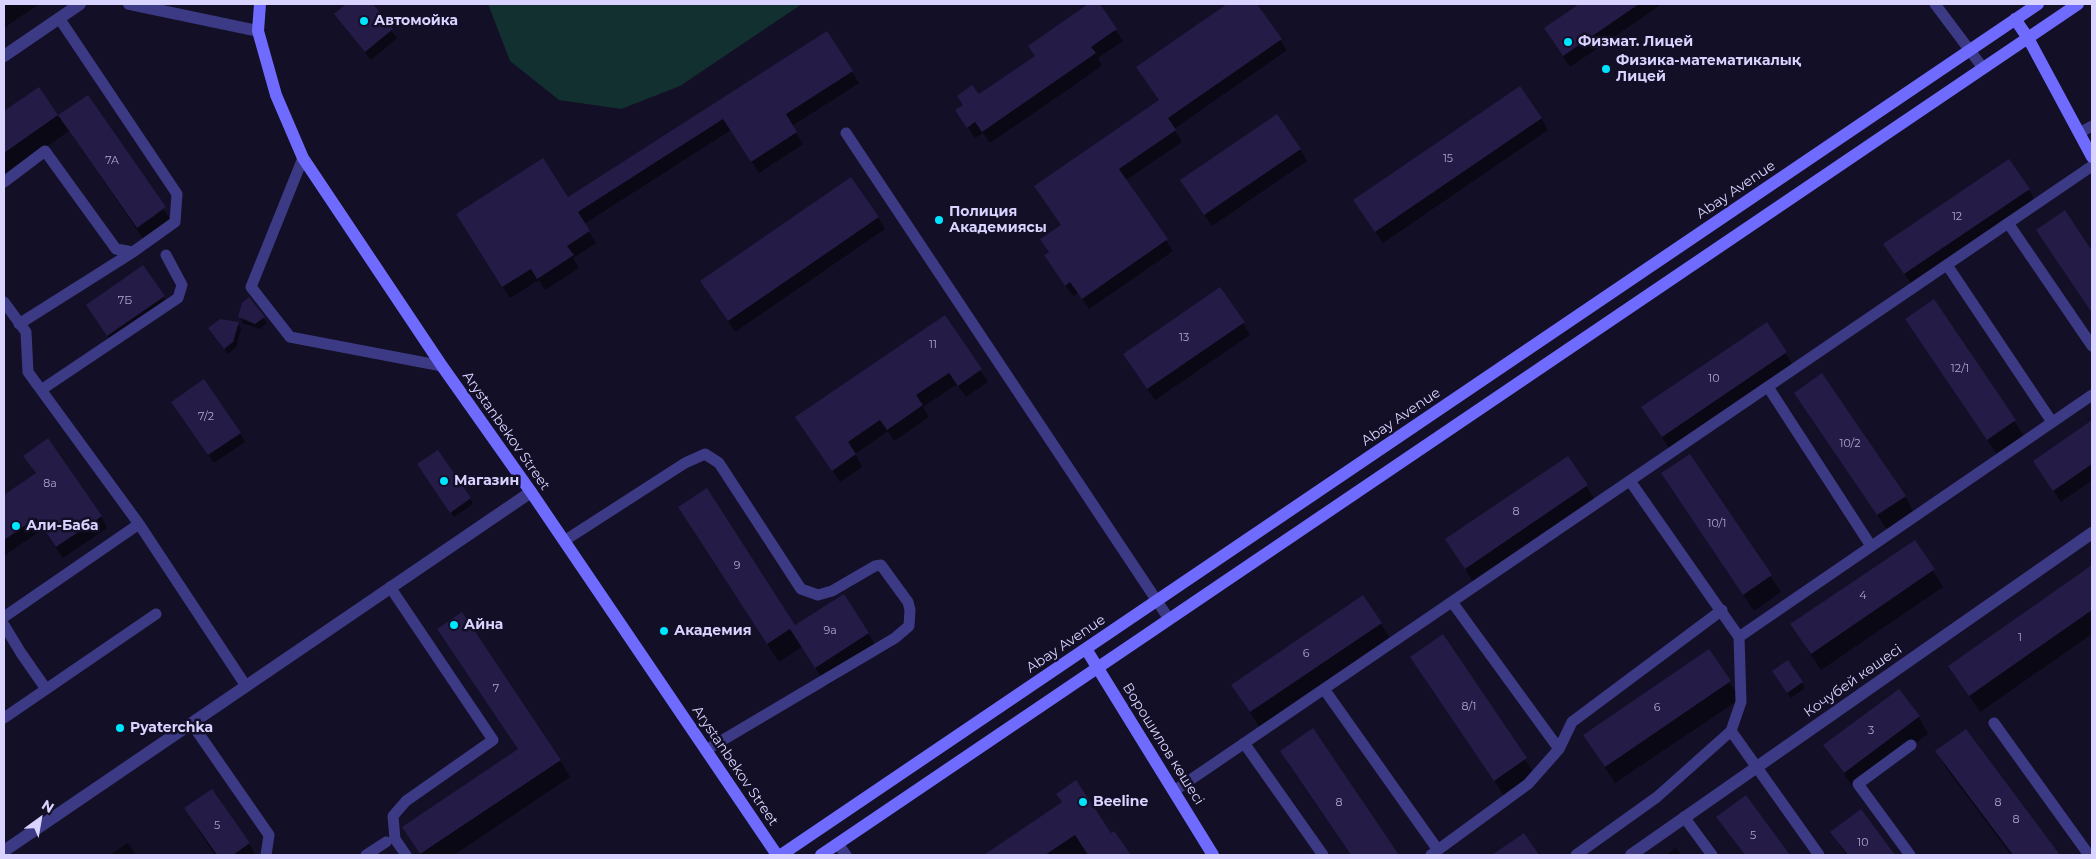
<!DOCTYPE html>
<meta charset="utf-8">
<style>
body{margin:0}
#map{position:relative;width:2096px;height:859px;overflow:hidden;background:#130f26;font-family:Montserrat,sans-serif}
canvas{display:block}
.frame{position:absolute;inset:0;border:5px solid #d9d4ff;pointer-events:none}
.north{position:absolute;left:15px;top:794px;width:50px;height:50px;-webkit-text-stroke:4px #130f26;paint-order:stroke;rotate:32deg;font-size:14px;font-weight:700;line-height:20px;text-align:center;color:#d9d4ff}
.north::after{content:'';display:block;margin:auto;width:18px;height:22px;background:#d9d4ff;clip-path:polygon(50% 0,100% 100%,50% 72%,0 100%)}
</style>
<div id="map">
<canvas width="2096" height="859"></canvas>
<div class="frame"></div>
<div class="north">N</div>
</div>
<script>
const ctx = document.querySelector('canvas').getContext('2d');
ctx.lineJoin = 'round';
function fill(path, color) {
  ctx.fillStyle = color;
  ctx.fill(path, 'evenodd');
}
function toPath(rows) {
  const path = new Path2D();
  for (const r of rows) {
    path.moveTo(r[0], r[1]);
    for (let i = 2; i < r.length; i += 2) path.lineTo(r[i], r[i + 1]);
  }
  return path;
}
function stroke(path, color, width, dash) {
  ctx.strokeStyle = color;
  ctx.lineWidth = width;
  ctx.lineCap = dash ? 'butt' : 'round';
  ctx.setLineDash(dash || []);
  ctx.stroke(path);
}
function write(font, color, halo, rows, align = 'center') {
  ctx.font = font + ' Montserrat,sans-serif';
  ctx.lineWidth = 5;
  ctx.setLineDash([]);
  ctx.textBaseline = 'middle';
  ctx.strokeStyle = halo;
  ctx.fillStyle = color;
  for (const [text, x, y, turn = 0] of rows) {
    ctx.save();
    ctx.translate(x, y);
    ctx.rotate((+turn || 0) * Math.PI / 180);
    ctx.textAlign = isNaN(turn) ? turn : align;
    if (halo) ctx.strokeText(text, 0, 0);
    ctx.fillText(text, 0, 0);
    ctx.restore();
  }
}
const green = toPath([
 [488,4,802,4,680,86,621,109,559,100,510,61]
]);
const shadow = toPath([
 [4,4,39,4,4,28],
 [348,4,371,4,397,38,371,60,336,14],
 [1091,4,1098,4,1123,41,1098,58,1102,66,990,143,983,133,975,138,964,122,978,96,1036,57,1030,46],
 [1230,4,1256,4,1287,50,1174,129,1182,142,1126,180,1173,251,1089,309,1078,293,1073,296,1052,266,1050,253,1062,226,1160,101,1137,67],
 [1582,4,1662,4,1570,67,1545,29],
 [827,32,859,83,792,126,803,144,759,173,731,130,584,224,596,243,573,258,579,268,545,290,539,280,510,298,464,226,568,198],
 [39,89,58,117,87,97,174,225,147,244,69,131,4,176,4,113],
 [1541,118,1548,130,1383,243,1362,212],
 [1300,149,1307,161,1212,226,1182,181],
 [2029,190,2038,207,1915,290,1885,244],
 [2064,212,2092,253,2092,313,2038,230],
 [878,217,885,229,735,332,709,293],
 [143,266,169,306,113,344,87,306],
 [249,299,267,323,259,329,243,323,240,317],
 [1934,301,2025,437,1998,456,1906,319],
 [944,316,988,382,966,397,957,384,923,407,929,417,894,441,888,431,855,454,862,467,840,482,797,418],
 [238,323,241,329,236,347,228,354,213,333],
 [1243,323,1250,335,1155,400,1131,366],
 [1766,323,1796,370,1672,453,1643,407],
 [1795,393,1905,496,1914,513,1888,531],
 [178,411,240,433,245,442,214,463],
 [2092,422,2092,480,2061,502,2034,461],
 [1690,455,1781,592,1754,611,1663,474],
 [25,456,101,516,107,528,63,558,43,529,4,556,4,497,36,474],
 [1568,457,1597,503,1475,585,1447,540],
 [422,470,470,498,473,504,454,517],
 [690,526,795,627,868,633,879,652,827,686,802,647,779,662],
 [1914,541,1943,587,1821,670,1802,641],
 [2092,567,2092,634,1980,712,1950,666],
 [1381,624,1391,640,1260,728,1233,685],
 [438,629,560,760,570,777,454,855,420,855,403,827,519,750],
 [1442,636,1536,776,1505,797,1412,657],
 [1709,651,1740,699,1615,783,1584,735],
 [1777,677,1802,682,1805,688,1791,698],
 [1919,717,1928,734,1854,789,1825,746],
 [1312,730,1398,855,1351,855,1291,768,1281,751],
 [1965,730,2059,855,2011,855,1946,768,1937,752],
 [212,790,249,844,256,855,215,855,199,831,186,809],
 [1745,797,1789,855,1745,855,1723,826],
 [1063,803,1111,835,1114,833,1129,855,1088,855,1086,853,1083,855,987,855],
 [1861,811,1894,855,1847,855,1842,849,1832,832],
 [128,843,136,855,110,855],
 [1676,848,1682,855,1666,855]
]);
const building = toPath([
 [346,4,373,4,393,29,365,52,334,14],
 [1088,4,1100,4,1117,29,1091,47,1096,53,982,132,975,122,967,128,955,110,963,105,957,96,972,85,979,94,1035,56,1028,46],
 [1227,4,1257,4,1282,39,1168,118,1176,130,1119,169,1168,239,1082,299,1070,282,1065,286,1044,255,1049,252,1040,239,1061,225,1034,186,1159,100,1136,67],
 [1579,4,1639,4,1563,56,1544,28],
 [827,31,853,71,786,114,797,132,751,162,723,119,578,212,590,231,567,246,574,255,537,279,531,269,502,287,456,214,543,158,568,197],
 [1520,86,1542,118,1375,232,1353,200],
 [39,87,58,115,4,153,4,111],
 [88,95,166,207,137,228,58,115],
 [1277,114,1301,149,1204,215,1180,180],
 [2009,159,2030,189,1904,274,1883,244],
 [851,177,879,217,728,321,700,281],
 [2065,210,2092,251,2092,313,2036,230],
 [143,265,165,296,107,336,86,305],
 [1220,287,1245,322,1147,389,1123,354],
 [249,297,265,317,255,324,238,317,242,303],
 [1934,299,2016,420,1987,440,1905,319],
 [945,315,982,369,958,386,949,373,916,395,923,405,887,430,880,420,848,442,856,454,832,471,795,417],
 [220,319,239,322,233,342,224,349,208,328],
 [1767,322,1787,352,1662,437,1641,407],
 [1822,373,1906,496,1877,515,1794,393],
 [204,379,241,433,208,455,171,402],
 [2092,420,2092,464,2053,491,2033,461],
 [48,438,102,516,56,547,36,518,4,540,4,495,36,473,23,456],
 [438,450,471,498,450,513,417,464],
 [1690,454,1772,575,1743,595,1661,473],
 [1568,456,1588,485,1465,569,1445,539],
 [707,488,795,625,844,594,869,633,815,668,790,629,767,644,678,507],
 [1915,540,1935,569,1811,654,1790,624],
 [2092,565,2092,610,1969,696,1948,666],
 [1363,595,1382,623,1250,712,1231,685],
 [462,612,561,760,420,854,402,827,518,749,437,629],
 [1443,634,1527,758,1494,781,1410,657],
 [1709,649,1731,681,1605,767,1583,735],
 [1788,660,1803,682,1787,693,1772,671],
 [1899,689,1920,716,1844,773,1823,745],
 [1313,728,1399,855,1351,855,1280,751],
 [1966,729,2060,855,2013,855,1935,751],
 [1076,780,1111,833,1114,831,1131,855,1088,855,1075,835,1045,855,984,855,1062,802,1056,794],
 [212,789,250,843,233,855,217,855,184,808],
 [1746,795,1790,855,1745,855,1716,817],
 [1861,809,1895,855,1848,855,1830,832],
 [1524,833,1539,855,1492,855]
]);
const lane = toPath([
 [1935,4,1983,68],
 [846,133,1169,619],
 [2079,133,2092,126],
 [303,158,251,287,290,337,442,366],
 [4,182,45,151,116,249,133,252,175,222,177,194,59,18],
 [2008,223,2092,346],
 [1947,265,2052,422],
 [4,302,26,332,28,372,139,524,246,686],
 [19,324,133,252],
 [1768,387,1871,546],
 [41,390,178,298,182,285,166,255],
 [564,541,685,463,705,454,719,463,801,589,818,595,832,591,875,566,881,565,908,602,910,610,909,626,895,638,706,750],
 [390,587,493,740,406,801,393,816,395,839,406,855],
 [1452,602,1559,749],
 [4,617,139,524],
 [4,625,21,653,46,689],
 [1739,637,2092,395],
 [1324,689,1438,850],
 [4,718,156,614],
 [1994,723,2089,855],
 [192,724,269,835,266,855],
 [1731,731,1819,855],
 [1244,743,1323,855],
 [1174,791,2092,166],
 [1684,817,1712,855],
 [838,844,846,855],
 [366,855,386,842],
 [1431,855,1528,784,1559,749,1572,722,1722,610],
 [1576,855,1657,797,1731,731,1741,702,1739,637,1630,481],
 [1910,855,1858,784,1911,745]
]);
const street = toPath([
 [129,4,258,31],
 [4,56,80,4],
 [4,851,531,492],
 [1631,855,2092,533]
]);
const secondary = toPath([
 [260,4,258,31,276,95,303,158,442,366,531,492,777,855],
 [2015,19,2028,38,2092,157],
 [1086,649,1213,855],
 [781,855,2038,4],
 [821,855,2078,4]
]);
const markers = [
 [364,21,5,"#00e5ff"],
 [1568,42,5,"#00e5ff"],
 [1606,69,5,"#00e5ff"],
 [939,220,5,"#00e5ff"],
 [444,481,5,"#00e5ff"],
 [16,526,5,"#00e5ff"],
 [454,625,5,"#00e5ff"],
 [664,631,5,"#00e5ff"],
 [120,728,5,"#00e5ff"],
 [1083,802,5,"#00e5ff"]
];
const numberNames = [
 ["15",1448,159],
 ["7A",112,161],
 ["12",1957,217],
 ["7Б",125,301],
 ["13",1184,338],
 ["11",933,345],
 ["12/1",1960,369],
 ["10",1714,379],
 ["7/2",206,417],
 ["10/2",1850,444],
 ["8а",50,484],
 ["8",1516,512],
 ["10/1",1717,524],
 ["9",737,566],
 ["4",1863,596],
 ["9а",830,631],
 ["1",2020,638],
 ["6",1306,654],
 ["7",496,689],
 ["8/1",1469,707],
 ["6",1657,708],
 ["3",1871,731],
 ["8",1339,803],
 ["8",1998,803],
 ["8",2016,820],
 ["5",217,826],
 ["5",1753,836],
 ["10",1863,843]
];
const poiNames = [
 ["Автомойка",374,21],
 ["Физмат. Лицей",1578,42],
 ["Физика-математикалық",1616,61],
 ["Лицей",1616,77],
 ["Полиция",949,212],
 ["Академиясы",949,228],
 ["Магазин",454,481],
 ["Али-Баба",26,526],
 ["Айна",464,625],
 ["Академия",674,631],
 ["Pyaterchka",130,728],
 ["Beeline",1093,802]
];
const streetNames = [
 ["Abay Avenue",1736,190,-34],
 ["Abay Avenue",1401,417,-34],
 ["Arystanbekov Street",506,431,55],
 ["Abay Avenue",1066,644,-34],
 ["Кочубей көшесі",1853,681,-35],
 ["Ворошилов көшесі",1163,744,58],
 ["Arystanbekov Street",735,766,56]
];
fill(green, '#12302f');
fill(shadow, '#0007');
fill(building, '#241b47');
stroke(lane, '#3d3a85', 11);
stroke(street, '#3d3a85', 12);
stroke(secondary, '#6f6bff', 12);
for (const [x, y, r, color] of markers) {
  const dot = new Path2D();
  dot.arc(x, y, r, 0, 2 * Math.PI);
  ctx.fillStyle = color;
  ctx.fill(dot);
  stroke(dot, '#130f26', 2);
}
write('11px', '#aca6d1', null, numberNames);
write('bold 14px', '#d9d4ff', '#130f26', poiNames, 'left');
write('14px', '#d9d4ff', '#130f26', streetNames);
</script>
